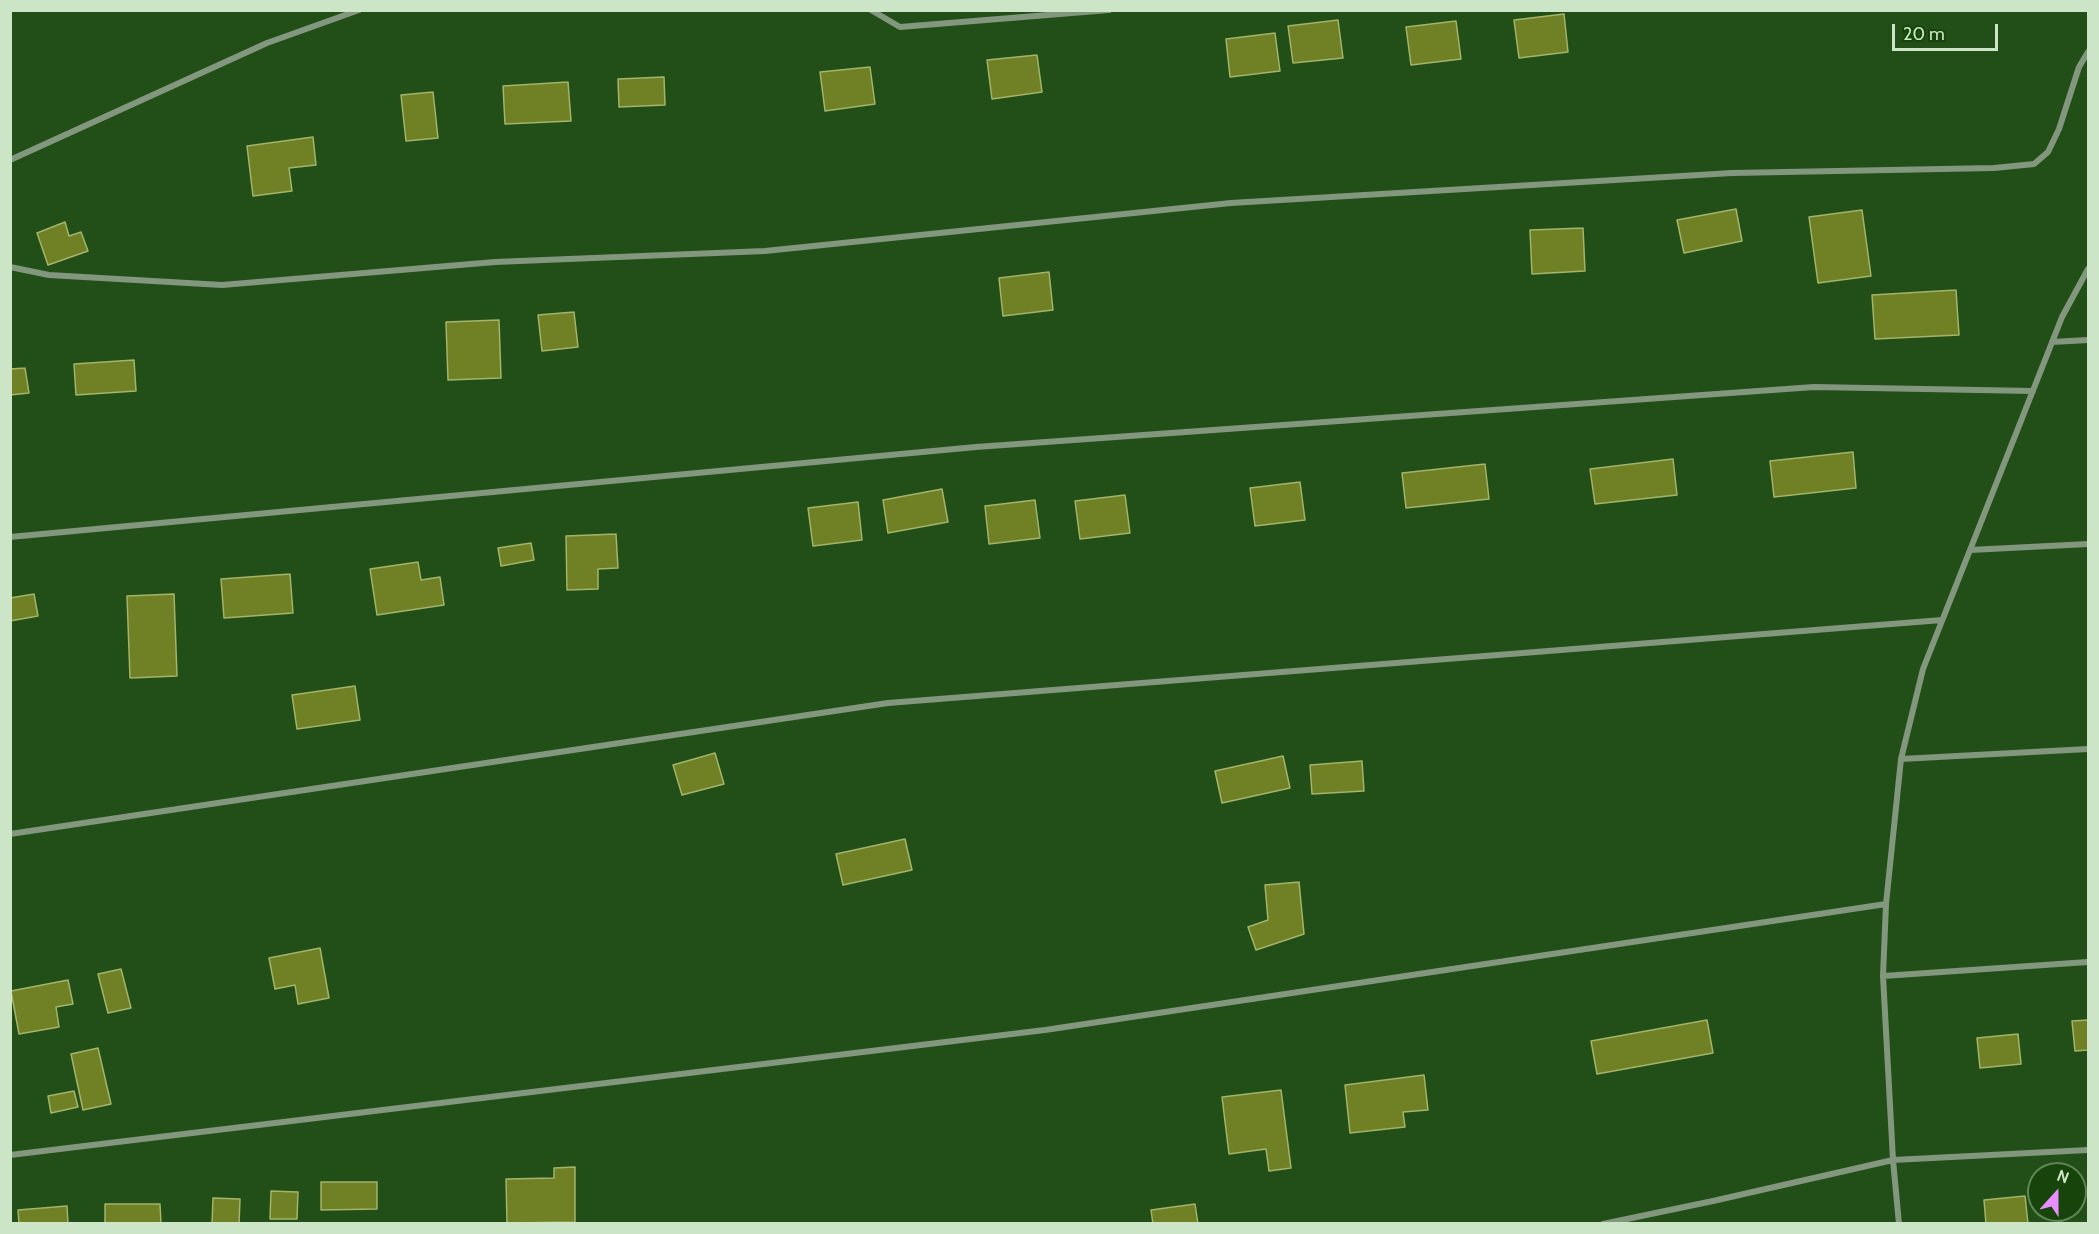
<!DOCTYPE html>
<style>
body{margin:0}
#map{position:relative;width:2099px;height:1234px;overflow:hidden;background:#224f17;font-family:Cabin,sans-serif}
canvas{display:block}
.frame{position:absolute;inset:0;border:12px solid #cce5c6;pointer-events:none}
.north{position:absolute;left:2027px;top:1162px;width:60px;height:60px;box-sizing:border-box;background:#17440a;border:2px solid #5f8455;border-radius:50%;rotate:21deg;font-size:16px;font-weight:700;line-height:24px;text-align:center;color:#cce5c6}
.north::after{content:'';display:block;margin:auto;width:21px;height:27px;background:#e98efe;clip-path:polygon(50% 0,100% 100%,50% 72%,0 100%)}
.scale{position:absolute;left:1892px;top:24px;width:106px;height:27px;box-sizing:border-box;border:3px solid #cce5c6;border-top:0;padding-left:8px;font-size:18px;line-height:21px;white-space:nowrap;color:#cce5c6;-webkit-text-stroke:4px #17440a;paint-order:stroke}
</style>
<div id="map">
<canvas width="2099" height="1234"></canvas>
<div class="frame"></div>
<div class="north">N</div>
<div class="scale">20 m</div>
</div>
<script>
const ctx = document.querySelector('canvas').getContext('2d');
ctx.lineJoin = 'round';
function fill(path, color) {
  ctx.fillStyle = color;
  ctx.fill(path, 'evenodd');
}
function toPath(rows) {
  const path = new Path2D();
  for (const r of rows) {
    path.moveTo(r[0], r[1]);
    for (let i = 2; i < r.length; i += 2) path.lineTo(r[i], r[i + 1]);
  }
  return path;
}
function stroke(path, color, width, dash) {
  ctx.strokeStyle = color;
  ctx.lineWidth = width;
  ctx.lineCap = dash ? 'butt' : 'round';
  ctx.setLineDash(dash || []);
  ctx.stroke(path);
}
const building = toPath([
 [1564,14,1568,52,1519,58,1514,20,1564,14],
 [1338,20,1343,58,1293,63,1288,26,1338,20],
 [1456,21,1461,59,1411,65,1406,27,1456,21],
 [1275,33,1280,71,1230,77,1226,39,1275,33],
 [1037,55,1042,92,992,99,987,60,1037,55],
 [870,67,875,104,825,111,820,72,870,67],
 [664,77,665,105,619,107,618,79,664,77],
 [568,82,571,121,505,124,503,86,568,82],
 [433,92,438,138,406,141,401,95,433,92],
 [313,137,316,165,289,168,292,191,253,196,247,146,313,137],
 [1736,209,1742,241,1684,253,1677,220,1736,209],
 [1862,210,1871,276,1818,283,1809,217,1862,210],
 [65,222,69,236,81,232,88,251,48,265,37,233,65,222],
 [1583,228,1585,271,1532,274,1530,230,1583,228],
 [1049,272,1053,310,1003,316,999,278,1049,272],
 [1956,290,1959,335,1875,339,1872,295,1956,290],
 [574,312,578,347,542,351,538,315,574,312],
 [499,320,501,378,448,380,446,322,499,320],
 [134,360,136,391,76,395,74,364,134,360],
 [25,368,29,393,10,395,10,369,25,368],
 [1853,452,1856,488,1774,497,1770,461,1853,452],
 [1673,459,1677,495,1595,504,1590,469,1673,459],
 [1485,464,1489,499,1406,508,1402,473,1485,464],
 [1300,482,1305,520,1255,526,1250,488,1300,482],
 [942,489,948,522,888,533,883,500,942,489],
 [1125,495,1130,533,1080,539,1075,501,1125,495],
 [1035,500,1040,538,989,544,985,506,1035,500],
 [858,502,862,540,813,546,808,508,858,502],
 [616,534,618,568,598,569,598,589,567,590,566,536,616,534],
 [531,543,534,560,501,566,498,548,531,543],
 [418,562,421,580,440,577,444,605,377,615,370,569,418,562],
 [290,574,293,613,224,618,221,579,290,574],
 [34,594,38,616,10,621,10,598,34,594],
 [174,594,177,676,130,678,127,596,174,594],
 [355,686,360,720,297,729,292,695,355,686],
 [715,753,724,784,682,795,673,765,715,753],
 [1283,756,1290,788,1222,803,1215,771,1283,756],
 [1362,761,1364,791,1312,794,1310,765,1362,761],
 [905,839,912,870,843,885,836,854,905,839],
 [1299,882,1304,934,1256,950,1248,927,1268,920,1265,885,1299,882],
 [320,948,329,998,298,1004,295,985,275,989,269,958,320,948],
 [121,969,131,1008,108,1013,98,974,121,969],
 [68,980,73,1004,56,1007,59,1027,19,1034,11,991,68,980],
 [1707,1020,1713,1053,1597,1074,1591,1041,1707,1020],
 [2088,1020,2088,1050,2075,1051,2072,1021,2088,1020],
 [2018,1034,2021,1064,1980,1068,1977,1038,2018,1034],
 [98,1048,111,1104,83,1110,71,1054,98,1048],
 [1424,1075,1428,1110,1403,1112,1405,1127,1350,1133,1345,1085,1424,1075],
 [1281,1090,1291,1168,1269,1171,1266,1149,1229,1154,1222,1097,1281,1090],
 [74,1091,78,1107,51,1113,48,1096,74,1091],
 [575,1167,575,1222,507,1223,506,1179,554,1178,554,1168,575,1167],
 [321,1182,377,1182,377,1209,321,1210,321,1182],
 [271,1191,298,1192,297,1219,270,1219,271,1191],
 [2025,1196,2028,1224,1986,1224,1984,1200,2025,1196],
 [213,1198,240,1199,239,1224,212,1224,213,1198],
 [105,1204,160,1204,161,1224,105,1224,105,1204],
 [1195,1204,1198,1224,1153,1224,1151,1210,1195,1204],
 [67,1206,68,1224,19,1224,18,1210,67,1206]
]);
const minor = toPath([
 [871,10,900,27,1109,10],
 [10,160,267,43,359,10],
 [10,267,49,275,222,285,495,262,765,251,1231,203,1732,173,1994,168,2034,164,2048,152,2059,129,2079,67,2088,52],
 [2052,342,2088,340],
 [10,537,976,447,1814,387,2033,391],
 [1970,550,2088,544],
 [1901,759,2088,749],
 [10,834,888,703,1942,620],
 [1883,976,2088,962],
 [10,1155,1045,1030,1886,904],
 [1603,1224,1713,1201,1893,1160,2088,1150],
 [1899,1224,1893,1160,1883,976,1886,904,1901,759,1923,669,2062,317,2088,269]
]);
fill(building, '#6f8025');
stroke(building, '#a3b46b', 1.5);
stroke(minor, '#83977e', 6);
</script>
